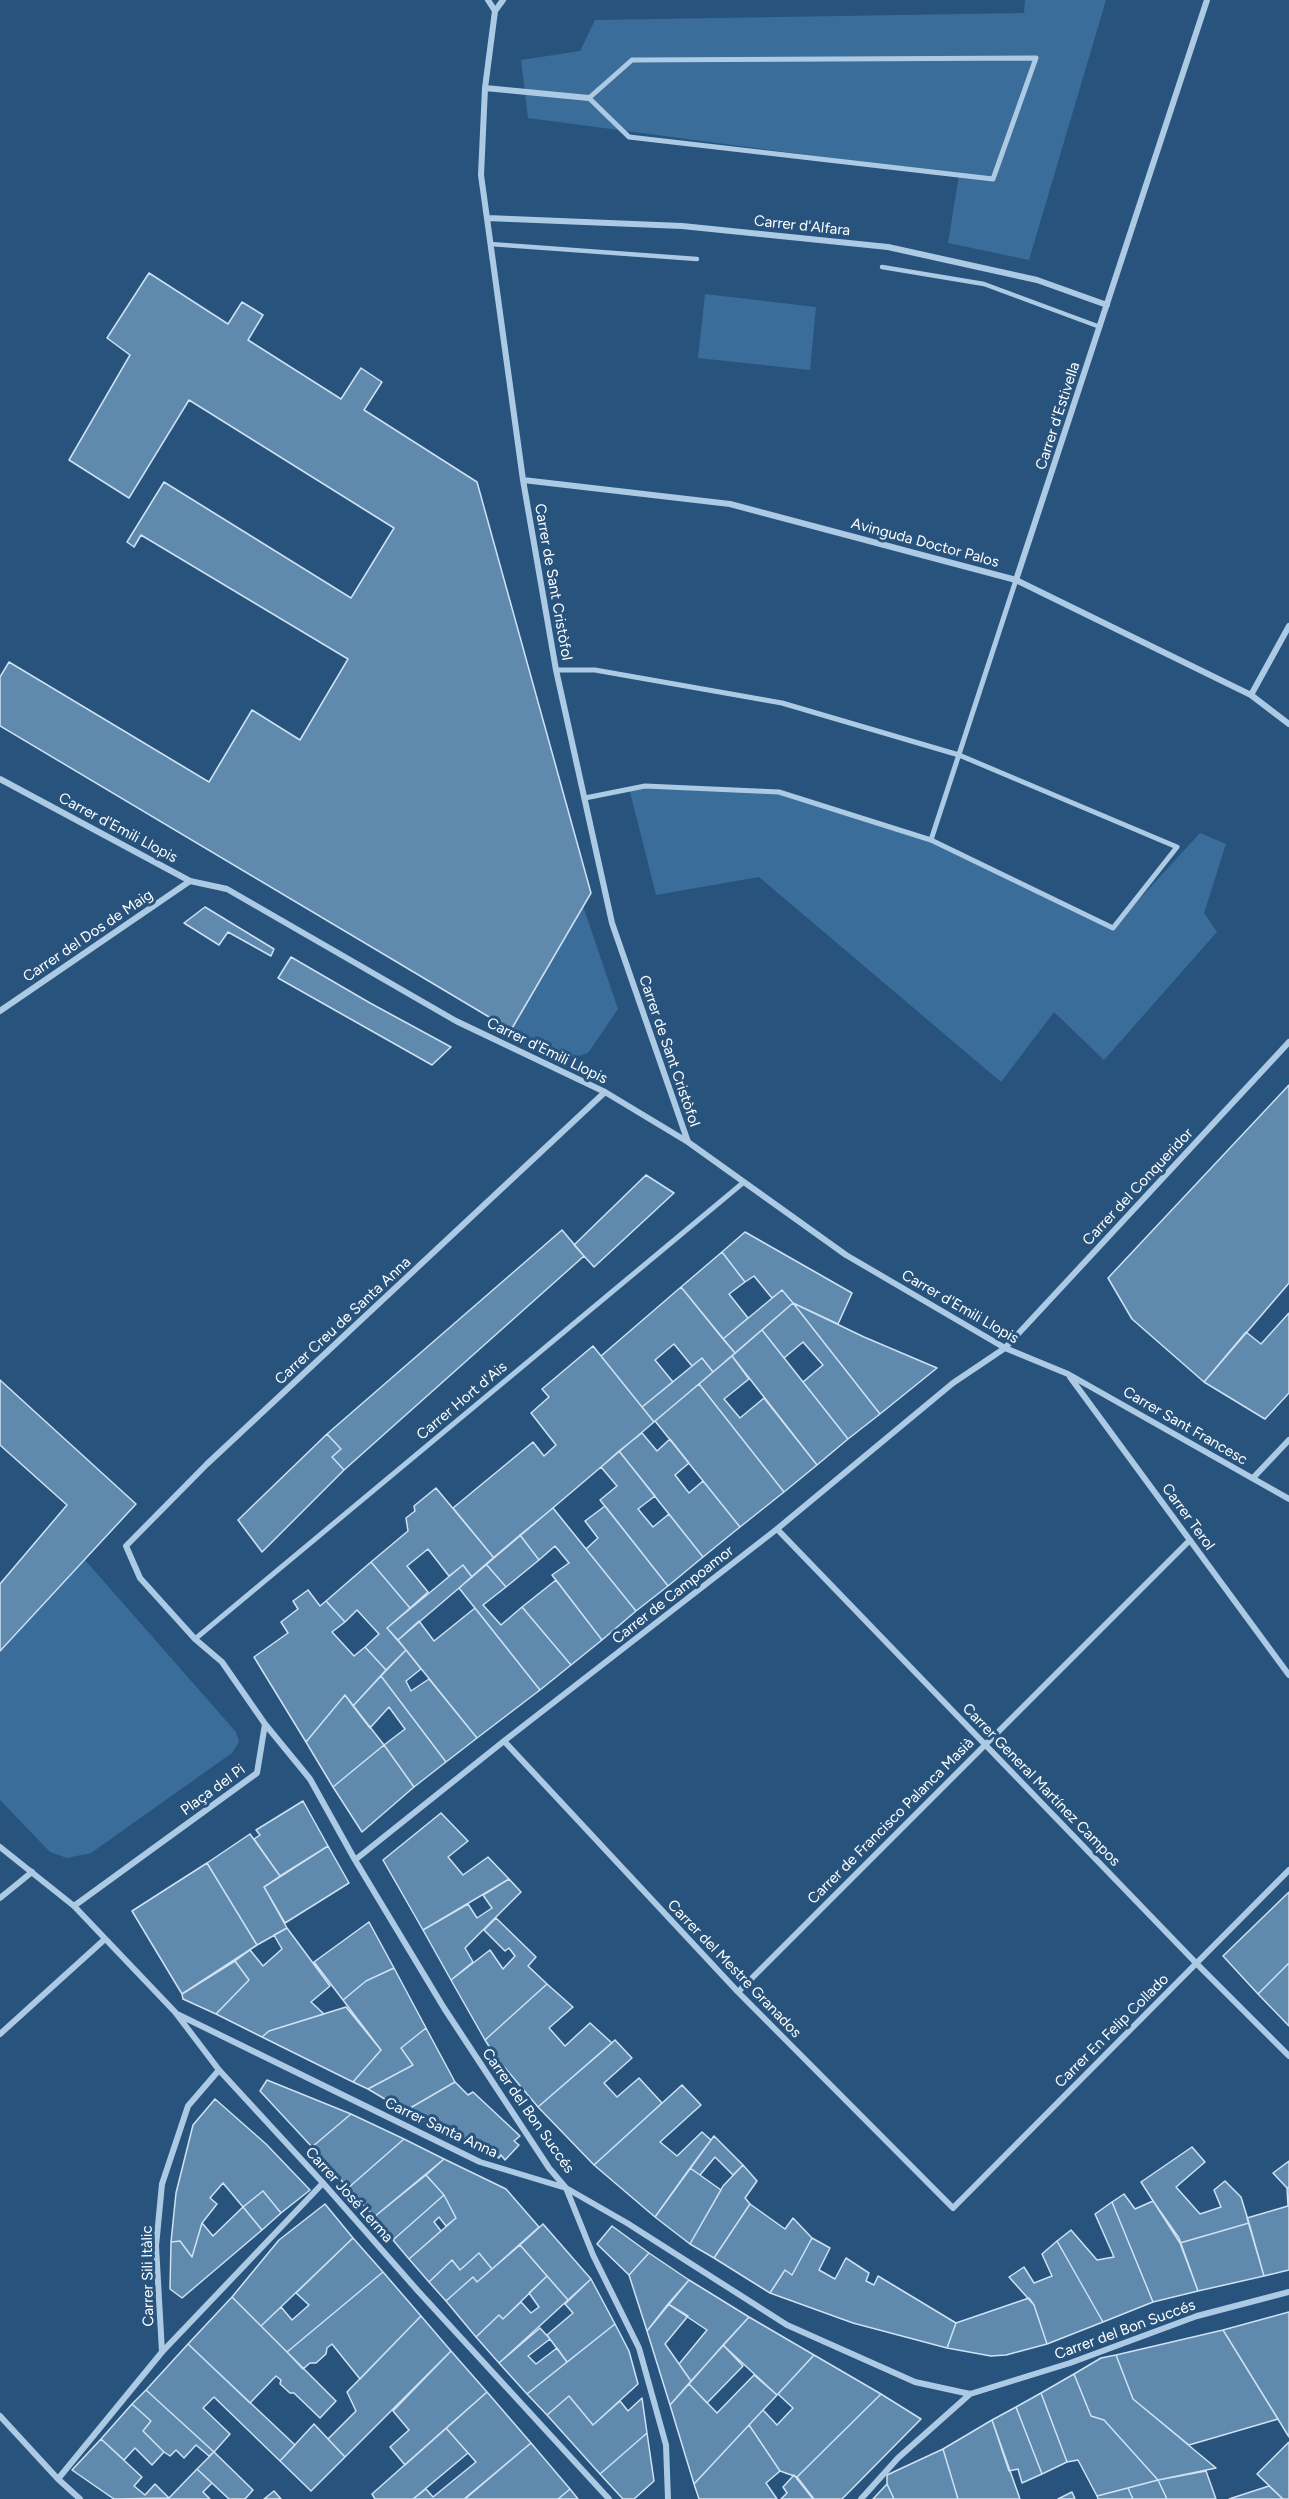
<!DOCTYPE html>
<meta charset="utf-8">
<style>
body{margin:0}
canvas{display:block;background:#27537d}
</style>
<canvas width="1289" height="2499"></canvas>
<script>
const ctx = document.querySelector('canvas').getContext('2d');
ctx.lineJoin = 'round';
function fill(path, color) {
  ctx.fillStyle = color;
  ctx.fill(path, 'evenodd');
}
function toPath(rows) {
  const path = new Path2D();
  for (const r of rows) {
    path.moveTo(r[0], r[1]);
    for (let i = 2; i < r.length; i += 2) path.lineTo(r[i], r[i + 1]);
  }
  return path;
}
function stroke(path, color, width, dash) {
  ctx.strokeStyle = color;
  ctx.lineWidth = width;
  ctx.lineCap = dash ? 'butt' : 'round';
  ctx.setLineDash(dash || []);
  ctx.stroke(path);
}
function write(font, color, halo, rows, align = 'center') {
  ctx.font = font + ' Figtree,sans-serif';
  ctx.lineWidth = 6;
  ctx.setLineDash([]);
  ctx.textBaseline = 'middle';
  ctx.strokeStyle = halo;
  ctx.fillStyle = color;
  for (const [text, x, y, turn = 0] of rows) {
    ctx.save();
    ctx.translate(x, y);
    ctx.rotate((+turn || 0) * Math.PI / 180);
    ctx.textAlign = isNaN(turn) ? turn : align;
    if (halo) ctx.strokeText(text, 0, 0);
    ctx.fillText(text, 0, 0);
    ctx.restore();
  }
}
const green = toPath([
 [1025,0,1106,0,1029,260,948,243,959,175,528,118,521,60,580,51,595,20,1024,13],
 [705,294,816,307,810,370,698,358],
 [629,788,779,792,931,840,1113,928,1200,833,1226,844,1204,913,1217,932,1104,1060,1054,1012,1001,1082,759,877,656,895],
 [583,906,618,1009,588,1053,569,1059,511,1030],
 [85,1560,236,1732,239,1742,232,1753,91,1853,67,1858,50,1852,0,1800,0,1651]
]);
const building = toPath([
 [149,273,228,324,242,302,263,315,248,340,341,399,361,368,382,382,364,410,477,482,591,893,511,1030,0,726,0,677,9,662,209,782,252,710,300,740,348,659,141,535,134,547,127,542,164,482,351,598,394,528,189,400,129,498,69,460,130,355,107,338,149,273],
 [205,907,274,949,271,956,228,932,219,945,184,923,205,907],
 [291,957,370,1003,451,1047,432,1065,278,978,291,957],
 [1289,1085,1289,1283,1204,1382,1132,1319,1108,1278,1289,1085],
 [646,1175,674,1193,594,1267,574,1245,646,1175],
 [562,1230,584,1256,344,1470,332,1457,341,1449,327,1434,562,1230],
 [745,1232,852,1293,838,1324,793,1303,782,1290,772,1298,754,1276,745,1282,722,1252,745,1232],
 [722,1252,745,1282,729,1294,748,1318,723,1339,681,1287,722,1252],
 [681,1287,735,1353,713,1372,702,1358,692,1366,674,1344,655,1360,673,1382,642,1407,601,1356,681,1287],
 [782,1290,793,1303,735,1353,723,1339,782,1290],
 [793,1303,880,1414,848,1439,803,1382,823,1365,803,1342,784,1358,762,1330,793,1303],
 [793,1303,864,1337,937,1368,880,1414,793,1303],
 [1289,1313,1289,1393,1265,1419,1204,1382,1246,1332,1261,1344,1289,1313],
 [762,1330,848,1439,817,1465,732,1356,762,1330],
 [593,1346,654,1422,494,1558,453,1508,533,1442,544,1456,556,1445,531,1413,549,1397,542,1389,593,1346],
 [732,1356,749,1379,724,1399,740,1418,764,1398,817,1465,784,1492,699,1384,732,1356],
 [702,1358,713,1372,654,1422,642,1407,702,1358],
 [0,1380,136,1504,0,1651,0,1584,67,1505,0,1445,0,1380],
 [699,1384,784,1492,740,1527,655,1421,699,1384],
 [642,1433,657,1451,670,1439,689,1463,675,1475,689,1493,703,1481,740,1527,703,1557,619,1451,642,1433],
 [327,1434,341,1449,332,1457,344,1470,262,1552,238,1520,327,1434],
 [619,1451,655,1496,638,1509,653,1527,669,1514,703,1557,668,1586,600,1500,617,1486,601,1467,619,1451],
 [436,1488,494,1558,472,1577,463,1565,449,1576,428,1549,407,1566,428,1592,410,1608,371,1562,408,1531,406,1518,415,1511,414,1506,436,1488],
 [605,1506,668,1586,636,1611,586,1549,598,1538,585,1521,605,1506],
 [553,1508,636,1611,602,1640,552,1575,569,1563,555,1546,539,1560,520,1535,553,1508],
 [520,1535,539,1560,506,1587,486,1564,520,1535],
 [371,1562,410,1608,387,1628,406,1650,386,1670,365,1647,379,1634,357,1610,345,1622,326,1601,371,1562],
 [486,1564,506,1587,483,1605,501,1625,522,1607,571,1665,540,1690,459,1588,486,1564],
 [463,1565,472,1577,398,1640,387,1628,463,1565],
 [556,1580,602,1640,571,1665,522,1607,556,1580],
 [308,1590,320,1606,326,1601,345,1622,332,1632,354,1656,365,1647,386,1670,353,1706,345,1695,306,1742,254,1657,288,1633,281,1622,298,1609,293,1601,308,1590],
 [475,1608,540,1690,477,1738,398,1640,419,1621,434,1641,475,1608],
 [406,1650,421,1669,406,1681,411,1691,429,1679,477,1738,446,1762,381,1676,406,1650],
 [381,1676,446,1762,414,1787,384,1745,405,1729,389,1707,370,1728,353,1706,381,1676],
 [345,1695,384,1745,333,1787,306,1742,345,1695],
 [384,1745,414,1787,362,1832,333,1787,384,1745],
 [303,1801,328,1846,280,1876,254,1839,260,1835,256,1830,303,1801],
 [441,1813,468,1841,448,1857,463,1875,488,1857,509,1879,423,1930,383,1860,441,1813],
 [250,1834,280,1876,264,1887,287,1928,257,1945,207,1863,250,1834],
 [328,1846,349,1883,285,1923,264,1887,328,1846],
 [207,1863,257,1945,182,1994,132,1911,207,1863],
 [509,1879,521,1892,465,1948,473,1962,451,1980,423,1930,468,1904,477,1918,492,1908,483,1895,509,1879],
 [1289,1892,1289,1963,1258,1994,1223,1956,1289,1892],
 [496,1918,536,1957,528,1966,547,1984,485,2040,451,1980,490,1950,503,1969,515,1956,509,1948,505,1951,484,1930,496,1918],
 [369,1922,394,1968,366,1981,343,2000,314,1962,369,1922],
 [287,1928,330,1986,311,2002,324,2014,269,2031,262,2037,216,2014,249,1980,235,1961,250,1950,263,1966,282,1949,274,1935,287,1928],
 [235,1961,249,1980,216,2014,183,1999,182,1994,235,1961],
 [1289,1963,1289,2026,1258,1994,1289,1963],
 [394,1968,426,2028,401,2048,413,2065,368,2089,353,2082,381,2050,343,2000,366,1981,394,1968],
 [547,1984,573,2007,549,2028,565,2046,590,2023,612,2043,538,2107,495,2056,485,2040,547,1984],
 [346,2007,381,2050,353,2082,262,2037,269,2031,346,2007],
 [426,2028,455,2082,405,2111,368,2089,413,2065,401,2048,426,2028],
 [615,2040,632,2058,604,2083,617,2097,639,2078,662,2103,594,2165,538,2107,615,2040],
 [267,2080,351,2114,312,2147,260,2091,267,2080],
 [455,2082,468,2095,473,2092,520,2136,514,2141,519,2145,505,2160,501,2155,499,2158,405,2111,455,2082],
 [682,2085,701,2105,660,2142,677,2156,702,2132,711,2140,655,2217,594,2165,682,2085],
 [215,2099,266,2144,310,2190,281,2213,263,2191,243,2207,223,2183,210,2198,217,2204,202,2223,192,2257,180,2241,171,2242,176,2193,193,2125,215,2099],
 [351,2114,404,2139,348,2188,312,2147,351,2114],
 [714,2136,743,2165,733,2175,715,2157,700,2175,690,2168,714,2136],
 [404,2139,444,2159,374,2217,348,2188,404,2139],
 [1192,2147,1205,2162,1176,2187,1200,2214,1221,2207,1214,2190,1225,2181,1241,2197,1249,2223,1180,2243,1141,2182,1192,2147],
 [444,2159,506,2189,539,2227,492,2269,479,2253,460,2270,452,2260,429,2282,409,2259,456,2218,444,2195,426,2175,444,2159],
 [1289,2161,1289,2187,1287,2188,1273,2173,1289,2161],
 [743,2165,757,2181,745,2198,750,2204,714,2258,690,2244,723,2186,743,2165],
 [690,2168,721,2190,690,2244,655,2217,690,2168],
 [426,2175,444,2195,393,2240,374,2217,426,2175],
 [1289,2187,1289,2270,1264,2276,1247,2218,1288,2206,1287,2188,1289,2187],
 [263,2191,281,2213,262,2230,243,2207,263,2191],
 [1124,2194,1135,2209,1153,2201,1179,2238,1198,2291,1153,2302,1112,2202,1124,2194],
 [444,2195,456,2218,446,2226,439,2217,434,2222,441,2231,409,2259,393,2240,444,2195],
 [1112,2202,1153,2302,1103,2322,1057,2241,1071,2230,1097,2260,1114,2257,1095,2214,1112,2202],
 [325,2204,353,2238,261,2326,232,2297,279,2240,325,2204],
 [750,2204,785,2229,793,2218,812,2238,792,2275,785,2270,770,2293,714,2258,750,2204],
 [243,2207,262,2230,182,2298,170,2289,171,2242,180,2241,192,2257,202,2223,213,2236,243,2207],
 [1249,2223,1264,2276,1198,2291,1180,2243,1249,2223],
 [543,2224,591,2279,568,2300,520,2245,543,2224],
 [612,2226,649,2253,629,2275,597,2244,612,2226],
 [353,2238,383,2272,287,2352,261,2326,281,2307,292,2320,309,2305,296,2293,353,2238],
 [812,2238,830,2248,819,2270,835,2279,846,2258,869,2273,866,2281,874,2285,878,2276,956,2323,947,2348,853,2323,770,2293,785,2270,792,2275,812,2238],
 [1057,2241,1103,2322,1047,2344,1034,2305,1009,2277,1024,2267,1034,2283,1052,2276,1042,2254,1057,2241],
 [520,2245,547,2276,503,2319,499,2315,476,2337,446,2301,473,2277,477,2282,520,2245],
 [479,2253,492,2269,477,2282,473,2277,446,2301,429,2282,452,2260,460,2270,479,2253],
 [649,2253,689,2280,647,2331,629,2275,649,2253],
 [383,2272,421,2316,360,2379,332,2344,327,2348,326,2354,316,2363,310,2363,303,2369,287,2352,383,2272],
 [547,2276,568,2300,499,2363,476,2337,499,2315,503,2319,521,2302,531,2313,539,2307,529,2293,547,2276],
 [591,2279,615,2324,567,2362,547,2335,573,2313,565,2304,591,2279],
 [689,2280,749,2317,691,2381,679,2364,707,2330,668,2304,689,2280],
 [232,2297,336,2401,320,2418,294,2393,290,2393,280,2384,281,2380,276,2376,250,2403,188,2344,232,2297],
 [1029,2298,1034,2305,1047,2344,1006,2355,991,2356,947,2348,956,2323,1029,2298],
 [668,2304,688,2316,665,2344,691,2381,670,2405,647,2331,668,2304],
 [1289,2312,1289,2437,1223,2330,1289,2312],
 [421,2316,451,2351,345,2457,328,2439,356,2411,347,2392,421,2316],
 [749,2317,814,2355,777,2395,723,2345,749,2317],
 [615,2324,629,2351,638,2384,593,2425,569,2396,547,2415,527,2394,615,2324],
 [540,2328,550,2339,528,2356,536,2364,557,2348,567,2362,527,2394,499,2363,540,2328],
 [1223,2330,1278,2419,1189,2445,1133,2399,1116,2355,1223,2330],
 [188,2344,295,2445,280,2461,214,2397,203,2408,230,2434,214,2452,146,2390,188,2344],
 [723,2345,743,2366,707,2403,689,2384,723,2345],
 [451,2351,487,2392,405,2465,390,2447,409,2430,393,2411,451,2351],
 [814,2355,881,2394,797,2477,780,2471,749,2425,763,2410,777,2425,793,2408,778,2394,814,2355],
 [1116,2355,1133,2399,1216,2468,1158,2480,1104,2420,1091,2416,1074,2374,1101,2358,1116,2355],
 [1074,2374,1091,2416,1104,2420,1158,2480,1097,2496,1078,2460,1067,2462,1041,2393,1074,2374],
 [754,2375,777,2395,694,2484,670,2405,689,2384,717,2413,754,2375],
 [146,2390,214,2452,209,2456,196,2445,184,2458,176,2450,170,2456,164,2452,143,2431,151,2421,132,2404,146,2390],
 [487,2392,531,2443,464,2499,413,2499,426,2489,433,2497,476,2462,446,2428,487,2392],
 [1041,2393,1067,2462,1042,2474,1016,2407,1041,2393],
 [881,2394,921,2419,842,2499,814,2499,797,2477,881,2394],
 [569,2396,593,2425,620,2401,628,2411,642,2398,647,2433,600,2474,547,2415,569,2396],
 [132,2404,151,2421,143,2431,164,2452,152,2465,135,2448,124,2460,101,2439,132,2404],
 [1016,2407,1042,2474,1022,2483,1018,2469,1009,2471,992,2420,1016,2407],
 [992,2420,1020,2499,958,2499,943,2449,992,2420],
 [314,2424,345,2457,311,2491,280,2461,314,2424],
 [749,2425,780,2471,766,2483,777,2499,699,2499,694,2484,749,2425],
 [446,2428,468,2453,413,2499,375,2499,372,2494,446,2428],
 [647,2433,654,2481,634,2499,623,2499,600,2474,647,2433],
 [101,2439,142,2477,134,2486,145,2495,155,2484,169,2498,114,2499,72,2470,101,2439],
 [1289,2442,1289,2499,1283,2499,1257,2474,1289,2442],
 [531,2443,570,2489,558,2499,465,2499,531,2443],
 [943,2449,958,2499,894,2499,887,2484,887,2475,943,2449],
 [214,2452,253,2490,245,2499,229,2499,197,2469,214,2452],
 [197,2469,212,2483,203,2492,210,2499,168,2499,197,2469],
 [1206,2471,1216,2499,1167,2499,1158,2480,1206,2471],
 [794,2475,813,2499,781,2499,787,2493,783,2487,794,2475],
 [1158,2480,1167,2499,1133,2499,1128,2488,1158,2480],
 [887,2484,894,2499,873,2499,887,2484],
 [1269,2486,1283,2499,1229,2499,1269,2486],
 [1128,2488,1133,2499,1098,2499,1097,2496,1128,2488],
 [570,2489,578,2499,558,2499,570,2489],
 [274,2491,281,2499,264,2499,274,2491],
 [1072,2492,1075,2499,1058,2499,1072,2492]
]);
const service = toPath([
 [490,244,697,259],
 [882,267,984,284,1100,327]
]);
const pedestrian = toPath([
 [1036,58,993,179,629,137,589,98,632,60,1036,58],
 [556,670,595,670,782,703,959,755,1177,847,1113,928,931,840,779,792,645,786,585,798],
 [931,840,1016,580],
 [195,1639,744,1182]
]);
const minor = toPath([
 [488,0,495,11],
 [503,0,495,11,485,88,481,175,523,480,556,670,612,923,688,1142],
 [485,88,589,98],
 [487,218,682,226,888,247,1037,280,1107,305],
 [523,480,730,504,1016,580,1251,695,1289,724],
 [1016,580,1207,0],
 [1251,695,1289,626],
 [0,779,190,881,227,889,456,1021,605,1092,688,1142,846,1255,1005,1348,1068,1374,1289,1499],
 [0,1011,190,881],
 [1070,1377,1289,1675],
 [1253,1478,1289,1440],
 [777,1529,1196,1963,1289,2056],
 [265,1724,310,1779,355,1860,444,2008,549,2168,566,2188,627,2223,787,2325,915,2382,970,2394,1070,2363,1197,2316,1289,2292],
 [504,1741,738,1992,953,2208,1289,1870],
 [0,1847,74,1906,175,2012,219,2070,323,2183,418,2291,609,2499],
 [355,1860,504,1741,777,1529,953,1383,1005,1348,1289,1042],
 [0,1898,32,1872],
 [74,1906,257,1773,265,1724,222,1662,195,1639,140,1578,126,1546,207,1464,605,1092],
 [738,1992,1190,1540],
 [177,2014,480,2162,566,2188,593,2255,639,2348,666,2445,668,2499],
 [0,2034,105,1939],
 [162,2352,156,2246,162,2184,188,2106,219,2070],
 [0,2416,58,2479,80,2499],
 [58,2479,162,2352,323,2183],
 [861,2499,898,2458,970,2394]
]);
const streetNames = [
 ["Carrer d'Alfara",802,226,6],
 ["Carrer d'Estivella",1058,416,-72],
 ["Avinguda Doctor Palos",925,543,15],
 ["Carrer de Sant Cristòfol",553,582,80],
 ["Carrer d'Emili Llopis",118,828,28],
 ["Carrer del Dos de Maig",88,936,-34],
 ["Carrer d'Emili Llopis",547,1051,26],
 ["Carrer de Sant Cristòfol",669,1051,71],
 ["Carrer del Conqueridor",1138,1187,-47],
 ["Carrer d'Emili Llopis",960,1307,30],
 ["Carrer Creu de Santa Anna",343,1321,-43],
 ["Carrer Hort d'Ais",462,1401,-40],
 ["Carrer Sant Francesc",1185,1426,30],
 ["Carrer Terol",1188,1517,54],
 ["Carrer de Campoamor",673,1595,-38],
 ["Carrer General Martínez Campos",1041,1785,46],
 ["Plaça del Pi",213,1790,-36],
 ["Carrer de Francisco Palanca Masià",891,1821,-45],
 ["Carrer del Mestre Granados",734,1969,46],
 ["Carrer En Felip Collado",1112,2031,-45],
 ["Carrer del Bon Succés",528,2111,55],
 ["Carrer Santa Anna",441,2128,25],
 ["Carrer José Lerma",349,2195,48],
 ["Carrer Sili Itàlic",148,2276,-91],
 ["Carrer del Bon Succés",1125,2330,-20]
];
fill(green, '#3a6d9a');
fill(building, '#5f89ad');
stroke(building, '#cee2f4', 1.5);
stroke(service, '#accae4', 4.5);
stroke(pedestrian, '#accae4', 5);
stroke(minor, '#accae4', 6);
write('15px', '#fff', '#27537d', streetNames);
</script>
